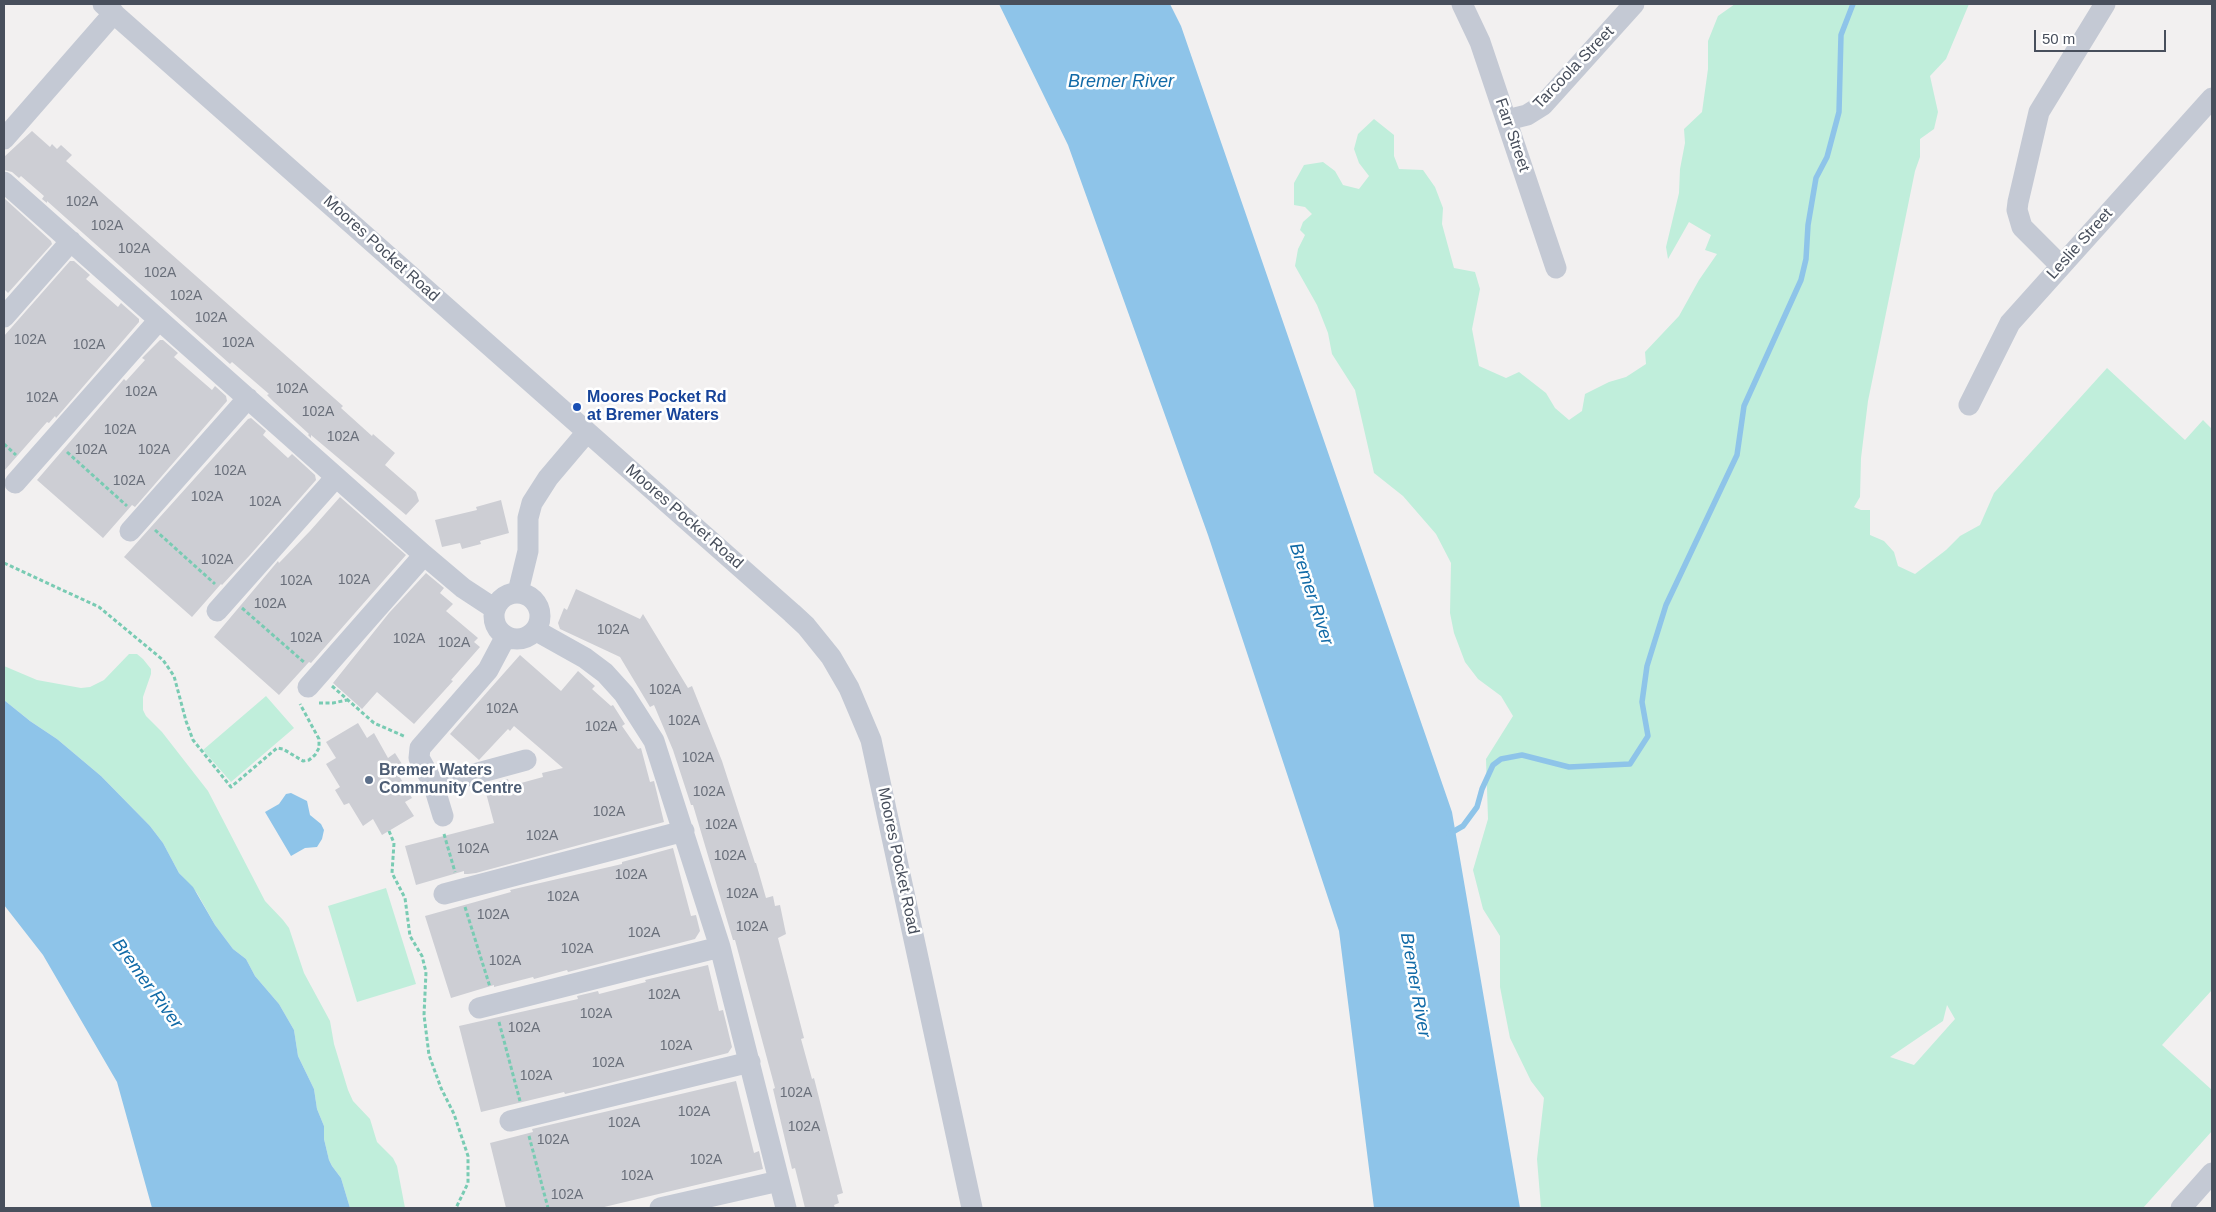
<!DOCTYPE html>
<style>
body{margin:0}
#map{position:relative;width:2216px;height:1212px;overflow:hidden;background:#f2f0f0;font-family:Arial,sans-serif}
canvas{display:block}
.frame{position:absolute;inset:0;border:5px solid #484f5c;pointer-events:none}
.scale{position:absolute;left:2034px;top:30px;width:132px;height:22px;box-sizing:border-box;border:2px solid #484f5c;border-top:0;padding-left:6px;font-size:15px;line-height:18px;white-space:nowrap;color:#484f5c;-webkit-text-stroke:4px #fff;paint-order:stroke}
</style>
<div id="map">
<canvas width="2216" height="1212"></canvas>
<div class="frame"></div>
<div class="scale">50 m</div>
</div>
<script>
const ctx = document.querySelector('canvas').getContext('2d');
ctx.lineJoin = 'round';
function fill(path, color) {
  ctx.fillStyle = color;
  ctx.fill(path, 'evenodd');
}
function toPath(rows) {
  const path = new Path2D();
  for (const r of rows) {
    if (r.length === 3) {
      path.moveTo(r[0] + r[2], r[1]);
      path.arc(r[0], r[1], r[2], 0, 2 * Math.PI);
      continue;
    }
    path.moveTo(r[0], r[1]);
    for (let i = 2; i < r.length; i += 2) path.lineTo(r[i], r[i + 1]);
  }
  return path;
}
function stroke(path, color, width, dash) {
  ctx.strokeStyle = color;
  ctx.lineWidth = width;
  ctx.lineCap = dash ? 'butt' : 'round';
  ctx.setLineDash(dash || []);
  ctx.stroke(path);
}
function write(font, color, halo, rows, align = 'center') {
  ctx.font = font + ' Arial,sans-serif';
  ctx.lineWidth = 5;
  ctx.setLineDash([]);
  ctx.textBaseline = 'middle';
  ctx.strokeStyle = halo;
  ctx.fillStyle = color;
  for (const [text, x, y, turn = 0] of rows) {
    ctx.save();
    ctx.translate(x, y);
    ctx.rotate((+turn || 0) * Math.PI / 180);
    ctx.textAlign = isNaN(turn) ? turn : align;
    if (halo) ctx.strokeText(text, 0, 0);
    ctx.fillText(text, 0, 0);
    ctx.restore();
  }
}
const green = toPath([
 [1735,4,1969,4,1946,59,1930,76,1938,112,1934,129,1920,139,1920,157,1915,171,1868,401,1861,458,1860,497,1854,507,1861,510,1870,510,1870,535,1884,541,1894,552,1898,566,1915,574,1946,550,1960,536,1980,525,1994,493,2107,368,2185,440,2203,420,2212,429,2212,990,2162,1045,2212,1090,2212,1131,2143,1208,1541,1208,1537,1159,1544,1098,1531,1081,1510,1038,1500,987,1500,936,1483,909,1473,870,1488,819,1486,759,1513,716,1501,696,1478,679,1465,662,1454,633,1450,613,1451,563,1436,534,1403,496,1374,473,1355,390,1332,354,1328,333,1317,305,1295,266,1298,249,1305,235,1300,230,1303,222,1312,214,1305,207,1294,205,1294,183,1304,165,1323,162,1335,171,1343,185,1359,189,1369,176,1359,163,1354,149,1358,134,1374,119,1394,135,1394,156,1399,169,1423,170,1435,187,1443,208,1442,224,1454,268,1475,272,1480,289,1472,329,1479,366,1506,378,1519,372,1546,393,1555,408,1569,420,1582,411,1585,394,1609,382,1626,377,1646,364,1645,352,1679,316,1699,280,1717,254,1705,250,1711,235,1689,222,1668,259,1666,247,1679,193,1680,169,1685,143,1684,129,1702,112,1708,69,1708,41,1718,16],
 [1947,1005,1955,1019,1914,1065,1890,1057,1943,1021],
 [129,654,137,654,143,659,151,669,151,674,143,697,143,710,146,716,162,732,208,791,265,901,283,920,289,928,304,973,330,1021,334,1044,348,1090,353,1101,370,1119,377,1142,393,1158,397,1166,405,1208,350,1208,341,1178,332,1166,329,1160,324,1139,324,1126,317,1109,314,1089,298,1056,294,1030,279,1004,255,976,246,959,233,949,215,925,197,893,179,873,163,843,150,826,101,776,57,739,30,721,4,700,4,666,37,680,81,688,90,687,104,680],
 [266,696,294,728,231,782,203,750],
 [386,888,416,984,357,1002,328,906]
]);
const water = toPath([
 [999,4,1170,4,1181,26,1452,812,1520,1208,1374,1208,1339,931,1208,535,1068,145],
 [4,700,30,721,57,739,101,776,150,826,163,843,179,873,193,887,215,925,233,949,246,959,255,976,279,1004,294,1030,298,1056,314,1089,317,1109,324,1126,324,1139,329,1160,332,1166,341,1178,350,1208,152,1208,117,1082,43,955,4,905],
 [291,793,307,801,310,815,321,824,324,830,322,839,317,847,305,848,291,856,265,812,279,804,286,794]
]);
const stream = toPath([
 [1449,834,1463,826,1477,807,1482,789,1493,765,1501,759,1522,755,1569,767,1630,764,1648,736,1642,702,1647,666,1666,605,1737,455,1744,406,1801,280,1806,259,1808,225,1816,178,1827,157,1839,112,1841,35,1853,4]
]);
const building = toPath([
 [32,131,50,147,52,144,57,149,61,145,72,155,66,161,343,406,341,408,372,436,373,434,395,453,385,465,416,492,419,501,406,515,311,435,311,438,308,435,309,434,274,402,267,395,269,394,232,362,230,364,47,201,47,203,42,199,44,196,21,176,19,178,12,172,4,170,4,157],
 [4,198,51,241,52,244,8,293,4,289],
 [70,261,74,261,90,275,86,279,118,307,121,303,139,319,139,322,56,418,55,416,49,423,47,422,4,471,4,336],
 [160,340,163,340,178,353,174,357,212,390,215,386,226,396,227,401,135,507,132,505,103,538,37,480,124,379,126,381,145,360,142,358],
 [251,418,266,431,263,435,288,458,292,454,315,475,316,480,250,555,222,585,221,584,192,617,124,557,248,419],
 [340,497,406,555,311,663,309,662,279,695,214,637,278,561,279,563,310,531],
 [501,500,509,533,480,541,481,544,462,549,460,543,442,547,435,520,477,510,476,507],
 [426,573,444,588,440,593,453,604,446,611,478,638,474,642,480,647,451,680,453,681,414,724,377,692,362,709,333,683,389,613],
 [576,589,640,619,643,614,688,688,692,686,722,761,755,863,756,863,766,898,773,896,775,906,780,905,786,934,778,938,804,1038,801,1039,812,1079,814,1078,843,1193,837,1195,839,1203,834,1205,835,1208,805,1208,795,1168,792,1169,773,1089,775,1088,735,940,733,940,693,805,691,805,673,750,654,705,650,707,620,657,560,629,558,623,564,608,567,610],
 [520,655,561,691,578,671,595,686,592,689,611,706,613,705,625,724,622,726,638,749,641,748,650,782,654,781,664,822,476,873,468,874,464,874,464,871,416,885,405,846,494,823,486,793,496,790,494,783,508,779,510,786,543,777,542,773,563,768,514,726,510,731,508,729,479,760,450,734],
 [358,723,367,738,374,733,388,758,395,753,405,769,398,774,412,798,405,802,414,816,382,835,373,819,363,826,349,803,344,805,335,790,340,787,326,764,336,758,326,742],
 [673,848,691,916,696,915,700,931,695,939,568,972,567,970,534,979,533,977,494,987,494,985,451,998,425,916,511,892,510,890,622,864,622,862],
 [708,965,719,1011,723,1010,732,1047,728,1053,590,1088,565,1094,564,1092,481,1112,459,1026,578,999,577,996,598,991,599,994,646,982,645,980],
 [736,1081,754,1153,759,1151,763,1169,600,1208,506,1208,490,1143,533,1132,532,1129]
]);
const path = toPath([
 [4,444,16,455],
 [67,452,127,506],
 [155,530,215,584],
 [4,563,99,607,163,660,174,676,186,721,193,740,231,787,277,748,283,749,303,761,309,760,315,755,319,748,319,739,300,704],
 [242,608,305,663],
 [332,686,374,723,406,737],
 [319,703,333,703,347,700],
 [389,831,394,843,392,873,405,898,410,936,422,956,426,972,424,1015,429,1055,441,1088,454,1114,468,1156,468,1183,456,1208],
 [444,834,455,872],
 [465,907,490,987],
 [499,1022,520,1101],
 [529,1136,548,1208]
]);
const minor = toPath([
 [103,4,792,613,806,626,831,657,849,688,871,740,972,1208],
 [1462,4,1480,42,1556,268],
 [1507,120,1527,115,1543,105,1634,4],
 [4,139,114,13],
 [4,182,424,555,463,588,495,609],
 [2061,266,2022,227,2017,210,2018,202,2039,112,2105,4],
 [4,317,71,241],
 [1969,405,2010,323,2212,98],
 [15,483,159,320],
 [130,531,248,398],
 [518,592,528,551,528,518,532,503,548,478,587,432],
 [517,616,23],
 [217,611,336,477],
 [535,630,585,658,605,673,624,694,654,741,720,947,786,1208],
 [308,687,424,555],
 [434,785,526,760],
 [443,816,433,783,419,758,420,748,488,670,506,636],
 [444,894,684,831],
 [479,1008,720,947],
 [510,1121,750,1062],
 [660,1208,779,1181],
 [2181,1208,2212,1173]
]);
const markers = [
 [577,407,5,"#1a4fb4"],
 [369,780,5,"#5c6f8a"]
];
const numberNames = [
 ["102A",82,202],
 ["102A",107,226],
 ["102A",134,249],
 ["102A",160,273],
 ["102A",186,296],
 ["102A",211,318],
 ["102A",30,340],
 ["102A",238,343],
 ["102A",89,345],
 ["102A",292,389],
 ["102A",141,392],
 ["102A",42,398],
 ["102A",318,412],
 ["102A",120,430],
 ["102A",343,437],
 ["102A",91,450],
 ["102A",154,450],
 ["102A",230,471],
 ["102A",129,481],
 ["102A",207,497],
 ["102A",265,502],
 ["102A",217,560],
 ["102A",354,580],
 ["102A",296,581],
 ["102A",270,604],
 ["102A",613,630],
 ["102A",306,638],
 ["102A",409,639],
 ["102A",454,643],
 ["102A",665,690],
 ["102A",502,709],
 ["102A",684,721],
 ["102A",601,727],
 ["102A",698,758],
 ["102A",709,792],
 ["102A",609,812],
 ["102A",721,825],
 ["102A",542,836],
 ["102A",473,849],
 ["102A",730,856],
 ["102A",631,875],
 ["102A",742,894],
 ["102A",563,897],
 ["102A",493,915],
 ["102A",752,927],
 ["102A",644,933],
 ["102A",577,949],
 ["102A",505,961],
 ["102A",664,995],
 ["102A",596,1014],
 ["102A",524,1028],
 ["102A",676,1046],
 ["102A",608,1063],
 ["102A",536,1076],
 ["102A",796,1093],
 ["102A",694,1112],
 ["102A",624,1123],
 ["102A",804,1127],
 ["102A",553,1140],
 ["102A",706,1160],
 ["102A",637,1176],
 ["102A",567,1195]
];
const streetNames = [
 ["Tarcoola Street",1574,68,-46],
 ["Farr Street",1512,135,71],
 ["Leslie Street",2080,244,-48],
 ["Moores Pocket Road",381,249,42],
 ["Moores Pocket Road",684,517,41],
 ["Moores Pocket Road",898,861,78]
];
const transitNames = [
 ["Moores Pocket Rd",587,398],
 ["at Bremer Waters",587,416]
];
const serviceNames = [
 ["Bremer Waters",379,771],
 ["Community Centre",379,789]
];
const waterNames = [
 ["Bremer River",1121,82],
 ["Bremer River",1311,594,72],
 ["Bremer River",147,984,54],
 ["Bremer River",1415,985,80]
];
fill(green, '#c0eedb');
fill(water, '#8ec4e9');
stroke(stream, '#8ec4e9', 5.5);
fill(building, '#cdced4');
stroke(path, '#79cbb3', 3, [4, 2.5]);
stroke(minor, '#c4c9d4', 21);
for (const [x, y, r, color] of markers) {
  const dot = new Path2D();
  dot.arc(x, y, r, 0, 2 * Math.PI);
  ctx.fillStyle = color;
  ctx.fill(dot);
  stroke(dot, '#fff', 2);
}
write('14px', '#696f7a', null, numberNames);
write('16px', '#484f5c', '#fff', streetNames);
write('bold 16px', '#164399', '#fff', transitNames, 'left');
write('bold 16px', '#4e5e75', '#fff', serviceNames, 'left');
write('italic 18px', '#116aa7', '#fff', waterNames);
</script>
